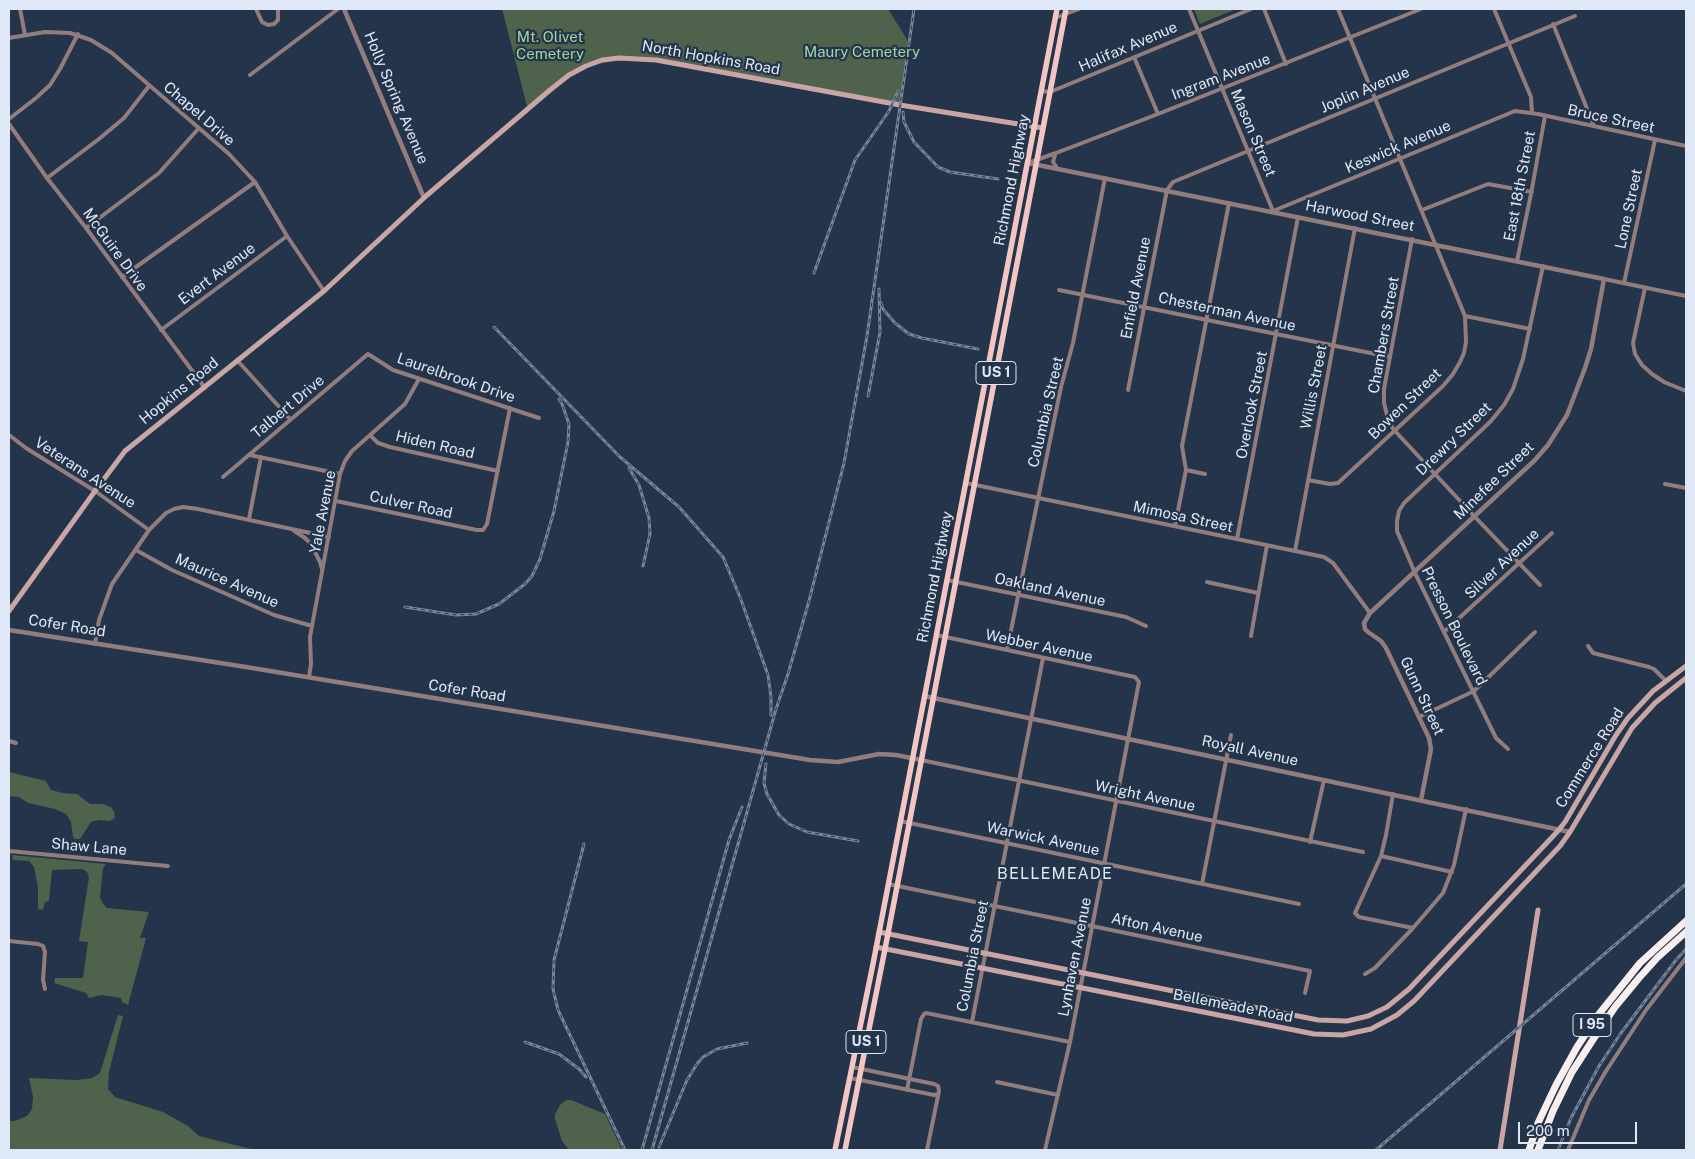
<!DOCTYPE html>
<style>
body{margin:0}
#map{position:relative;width:1695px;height:1159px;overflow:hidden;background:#24344a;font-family:"Public Sans",sans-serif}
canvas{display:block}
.frame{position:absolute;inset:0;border:10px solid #dee8f7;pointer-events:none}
.scale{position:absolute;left:1518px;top:1122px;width:119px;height:22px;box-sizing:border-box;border:2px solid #dee8f7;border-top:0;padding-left:6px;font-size:15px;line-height:18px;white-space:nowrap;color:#dee8f7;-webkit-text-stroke:4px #24344a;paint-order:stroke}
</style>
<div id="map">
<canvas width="1695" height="1159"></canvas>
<div class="frame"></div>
<div class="scale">200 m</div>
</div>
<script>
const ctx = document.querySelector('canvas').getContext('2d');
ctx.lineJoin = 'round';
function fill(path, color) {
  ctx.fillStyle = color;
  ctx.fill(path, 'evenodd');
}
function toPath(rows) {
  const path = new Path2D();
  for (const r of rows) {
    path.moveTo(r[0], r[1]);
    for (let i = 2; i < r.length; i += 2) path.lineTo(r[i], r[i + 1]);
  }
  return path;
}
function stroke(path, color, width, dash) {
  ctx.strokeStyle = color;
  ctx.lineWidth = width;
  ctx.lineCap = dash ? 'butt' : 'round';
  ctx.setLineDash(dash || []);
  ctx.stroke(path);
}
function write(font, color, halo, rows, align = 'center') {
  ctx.font = font + ' "Public Sans",sans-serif';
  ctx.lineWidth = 4.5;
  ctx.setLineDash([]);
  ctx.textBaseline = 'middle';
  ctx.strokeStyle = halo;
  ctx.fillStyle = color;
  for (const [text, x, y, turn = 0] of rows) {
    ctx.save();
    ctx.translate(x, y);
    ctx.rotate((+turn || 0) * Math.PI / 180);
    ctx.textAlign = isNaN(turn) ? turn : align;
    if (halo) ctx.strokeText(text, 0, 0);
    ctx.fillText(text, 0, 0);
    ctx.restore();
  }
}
const green = toPath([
 [502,9,888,9,908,41,899,105,662,61,622,59,585,67,569,77,528,110],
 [1194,9,1236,9,1200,24],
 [9,772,46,781,51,790,63,793,77,794,90,804,102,804,111,807,114,811,115,818,110,821,99,820,91,822,80,839,75,839,73,837,71,822,66,814,55,809,28,803,19,797,9,796],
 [12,855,106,864,103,868,100,898,104,905,107,908,149,912,140,938,146,938,128,1005,122,1002,121,998,102,995,89,998,86,993,54,983,55,978,83,978,88,942,79,941,89,877,87,872,82,869,52,870,49,901,45,902,43,910,38,909,38,887,34,867,29,861,13,860],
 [118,1015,123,1016,109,1072,108,1089,115,1097,163,1112,188,1126,199,1136,255,1150,9,1150,9,1121,15,1121,27,1116,32,1109,33,1097,29,1078,77,1080,92,1078,100,1073],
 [566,1100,571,1100,605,1114,622,1150,569,1150,562,1141,555,1119,555,1114,560,1105]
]);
const minor = toPath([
 [20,9,25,35],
 [256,9,262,22,268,25,274,24,278,20,278,9],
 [1189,9,1273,211,1515,111,1538,114,1686,146],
 [1264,9,1286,64],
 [1494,9,1531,97,1532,113],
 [1055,18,1079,9],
 [1553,24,1594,126],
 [9,38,45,32,70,33,91,40,112,53,229,154,255,182,287,236,324,291],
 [1134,57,1158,114],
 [250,75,338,9],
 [1042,91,1050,92,1251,9],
 [9,119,36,98,50,85,60,69,78,34],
 [9,124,47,178,86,228,205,388],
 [1055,155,1053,162,1057,168],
 [1028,163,1056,153,1158,114,1421,9],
 [47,178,99,139,124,118,149,86],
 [1422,210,1488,184,1532,192],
 [86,228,159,173,199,128],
 [1412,239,1384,389,1384,403,1389,423,1395,431,1475,517,1540,585],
 [1517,261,1531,194,1545,116],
 [122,277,255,182],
 [1604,279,1686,296],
 [1624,283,1655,140],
 [1645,288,1633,343,1635,354,1642,365,1652,374,1664,382,1686,391],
 [1059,290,1390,357],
 [1465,316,1530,329],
 [161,330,287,236],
 [237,360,290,419],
 [1128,390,1167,190,1173,182,1575,16],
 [9,435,26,448,95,491,149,530],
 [370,435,378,443,390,447,498,471],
 [250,455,340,474],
 [1186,470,1205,474],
 [223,477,368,354,393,370,539,418],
 [1308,480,1330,484,1338,483,1443,386,1453,374,1460,362,1464,353,1466,342,1465,316,1338,9],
 [966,483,1324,557,1333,563,1370,613],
 [1665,484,1686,488],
 [336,501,477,530,483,530,487,524,510,408],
 [249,519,261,457],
 [1175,526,1186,470,1182,446,1229,203],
 [293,530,305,538,311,544,320,562,322,569],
 [1237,539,1298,217],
 [136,550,172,570,274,615,312,626],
 [1295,551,1355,228],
 [947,580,1126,617,1146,626],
 [1207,582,1258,593],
 [1445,631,1552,533],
 [936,635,1135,677,1139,682,1070,1042,1045,1150],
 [1251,636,1267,545],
 [95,644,99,620,112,584,149,530,166,513,174,509,183,507,198,509,329,537],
 [1588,646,1593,653,1649,667,1654,669,1666,681],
 [1007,650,1061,387,1073,343,1105,178],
 [309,677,311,664,310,637,340,474,345,461,352,451,405,404,419,379],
 [1419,717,1474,691,1535,632],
 [9,741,16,743],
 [1508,749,1496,738,1415,573,1397,531,1397,521,1399,511,1404,503,1491,421,1504,405,1513,389,1523,359,1543,266],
 [921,760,1363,852],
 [1393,794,1386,835,1381,856,1355,913,1359,917,1413,928],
 [900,821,1299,904],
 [1310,842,1324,780],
 [9,851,168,866],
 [1381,856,1452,872],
 [888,884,1310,971,1305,993],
 [1202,884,1231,735],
 [9,941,38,944,43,946,45,952,43,980,45,989],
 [1365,974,1375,968,1413,928,1443,893,1454,865,1466,809],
 [972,1022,1043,658],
 [852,1067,934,1084,938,1086,939,1091,927,1150],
 [850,1078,934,1095,938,1094],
 [997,1082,1058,1095],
 [907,1090,921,1019,924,1014,926,1013,1070,1042],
 [1568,1150,1589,1100,1606,1071,1646,1010,1686,958]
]);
const tertiary = toPath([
 [344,9,424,198],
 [1028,163,1604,279,1591,349,1585,368,1567,415,1548,445,1534,461,1370,613,1364,623,1365,629,1368,632,1381,641,1386,648,1429,738,1431,749,1421,800],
 [9,630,246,667,810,760,838,762,879,754,896,755,921,760],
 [924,696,1570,832]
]);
const secondary = toPath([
 [9,611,95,491,125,451,324,291,426,196,550,90,569,75,586,66,602,60,619,58,656,60,900,105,1043,128],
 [879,932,1318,1020,1347,1021,1368,1016,1387,1007,1409,989,1557,832,1565,822,1616,735,1628,718,1653,691,1686,666],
 [876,947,1314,1034,1343,1035,1371,1029,1397,1015,1414,1001,1560,846,1570,832,1632,728,1655,703,1686,678],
 [1500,1150,1538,910]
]);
const primary = toPath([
 [835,1150,873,964,1057,9],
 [845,1150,885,949,1066,9]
]);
const motorway = toPath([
 [1529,1150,1538,1123,1556,1085,1577,1047,1599,1014,1640,963,1686,921],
 [1538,1150,1553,1111,1572,1072,1594,1038,1615,1007,1639,978,1657,958,1686,932]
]);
const rail = toPath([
 [903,112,904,122,914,142,938,167,950,172,998,179],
 [814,273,855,160,889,111,898,91],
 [881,303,883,309,895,323,909,334,922,338,978,349],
 [494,327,620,457,679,507,723,557,740,597,768,675,771,697,771,715],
 [868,396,880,332,879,289],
 [629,468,639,485,649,518,650,534,643,566],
 [405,607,456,615,476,614,499,604,525,584,532,576,540,559,554,511,568,442,569,424,562,404,559,399],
 [766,764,764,783,767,794,779,815,789,824,807,832,858,841],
 [584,844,554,960,553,989,558,1010,625,1150],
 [525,1042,559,1054,579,1069,586,1077],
 [659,1147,687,1080,697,1064,703,1057,717,1049,747,1043],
 [642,1150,729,840,742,807],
 [652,1150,776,709,788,674,809,601,844,463,867,336,914,9],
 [1376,1150,1686,884],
 [1558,1150,1571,1118,1599,1066,1621,1033,1676,960,1686,949]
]);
const shields = [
 [996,373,40],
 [1592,1025,38],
 [866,1042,40]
];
const shieldNames = [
 ["US 1",996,373],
 ["I 95",1592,1025],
 ["US 1",866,1042]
];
const parkNames = [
 ["Mt. Olivet",550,37],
 ["Cemetery",550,54],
 ["Maury Cemetery",862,52]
];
const streetNames = [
 ["Halifax Avenue",1128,47,-23],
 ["North Hopkins Road",711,58,10],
 ["Ingram Avenue",1221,77,-21],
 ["Joplin Avenue",1365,90,-23],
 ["Holly Spring Avenue",396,98,67],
 ["Chapel Drive",199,114,41],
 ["Bruce Street",1611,119,12],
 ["Mason Street",1253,133,67],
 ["Keswick Avenue",1398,147,-23],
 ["Richmond Highway",1012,180,-79],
 ["East 18th Street",1520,186,-79],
 ["Lone Street",1629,209,-78],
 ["Harwood Street",1360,216,11],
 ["McGuire Drive",115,250,54],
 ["Evert Avenue",217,274,-37],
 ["Enfield Avenue",1136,288,-79],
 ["Chesterman Avenue",1227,312,12],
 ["Chambers Street",1384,335,-80],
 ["Laurelbrook Drive",456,378,19],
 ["Willis Street",1314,387,-79],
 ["Hopkins Road",179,391,-39],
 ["Bowen Street",1405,404,-44],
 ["Overlook Street",1252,405,-79],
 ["Talbert Drive",288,407,-40],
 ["Columbia Street",1046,412,-77],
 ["Drewry Street",1454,439,-44],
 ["Hiden Road",435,445,13],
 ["Veterans Avenue",85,473,33],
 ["Minefee Street",1494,481,-44],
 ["Culver Road",411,505,12],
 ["Yale Avenue",323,512,-79],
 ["Mimosa Street",1183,517,12],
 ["Silver Avenue",1502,564,-43],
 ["Richmond Highway",935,577,-79],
 ["Maurice Avenue",227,581,24],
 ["Oakland Avenue",1050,590,12],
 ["Cofer Road",67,626,9],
 ["Presson Boulevard",1454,626,64],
 ["Webber Avenue",1039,646,12],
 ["Cofer Road",467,691,9],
 ["Gunn Street",1422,696,65],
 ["Royall Avenue",1250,751,12],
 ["Commerce Road",1590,758,-58],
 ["Wright Avenue",1145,796,12],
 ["Warwick Avenue",1043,839,12],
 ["Shaw Lane",89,847,5],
 ["Afton Avenue",1157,928,12],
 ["Columbia Street",973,956,-79],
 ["Lynhaven Avenue",1075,957,-79],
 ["Bellemeade Road",1233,1006,11]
];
const neighbourhoodNames = [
 ["BELLEMEADE",1055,874]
];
fill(green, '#4e624c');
stroke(minor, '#937d7c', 4);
stroke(tertiary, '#937d7c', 4.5);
stroke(secondary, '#c9a6a4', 5);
stroke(primary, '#f3c6c3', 5.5);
stroke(motorway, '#faefef', 7);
stroke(rail, '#788598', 3);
stroke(rail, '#24344a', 1, [4]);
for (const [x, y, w] of shields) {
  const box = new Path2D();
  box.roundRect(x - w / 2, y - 11.5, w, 23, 4);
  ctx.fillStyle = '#24344a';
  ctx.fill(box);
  stroke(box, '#dee8f7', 1);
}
write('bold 14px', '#dee8f7', null, shieldNames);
write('15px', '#a4d49f', '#24344a', parkNames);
write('15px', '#dee8f7', '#24344a', streetNames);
ctx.letterSpacing = '1px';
write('16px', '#dee8f7', '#24344a', neighbourhoodNames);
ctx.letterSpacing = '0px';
</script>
